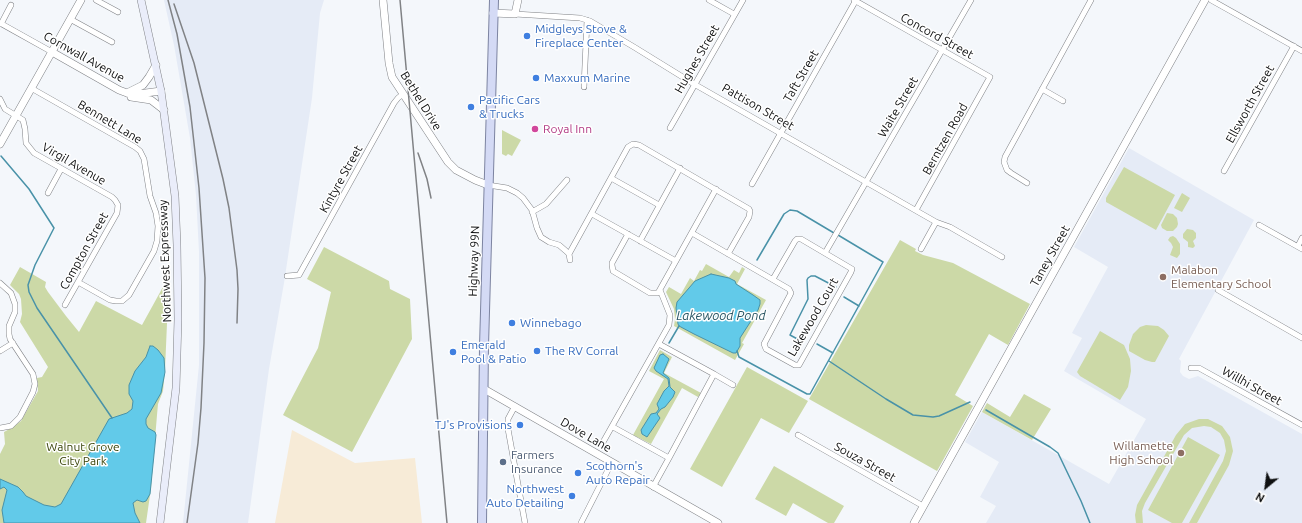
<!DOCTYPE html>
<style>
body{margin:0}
#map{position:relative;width:1302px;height:523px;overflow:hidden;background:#f4f7fb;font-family:Ubuntu,sans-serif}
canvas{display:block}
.north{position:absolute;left:1246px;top:467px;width:40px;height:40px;-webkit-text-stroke:3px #fff;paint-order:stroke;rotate:209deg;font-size:11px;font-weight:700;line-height:16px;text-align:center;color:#0f1011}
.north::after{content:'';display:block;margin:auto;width:14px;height:18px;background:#0f1011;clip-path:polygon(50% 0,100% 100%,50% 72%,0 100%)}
</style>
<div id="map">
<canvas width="1302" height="523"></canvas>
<div class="north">N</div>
</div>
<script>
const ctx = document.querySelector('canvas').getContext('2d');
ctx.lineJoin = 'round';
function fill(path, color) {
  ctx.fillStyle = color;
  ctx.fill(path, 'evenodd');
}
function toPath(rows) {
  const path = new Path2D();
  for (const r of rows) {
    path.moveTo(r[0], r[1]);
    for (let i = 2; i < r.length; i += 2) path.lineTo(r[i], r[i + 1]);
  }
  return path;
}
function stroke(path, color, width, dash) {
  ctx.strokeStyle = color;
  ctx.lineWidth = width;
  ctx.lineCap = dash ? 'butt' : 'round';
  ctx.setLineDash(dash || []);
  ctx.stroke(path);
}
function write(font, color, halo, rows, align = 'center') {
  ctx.font = font + ' Ubuntu,sans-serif';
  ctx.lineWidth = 3;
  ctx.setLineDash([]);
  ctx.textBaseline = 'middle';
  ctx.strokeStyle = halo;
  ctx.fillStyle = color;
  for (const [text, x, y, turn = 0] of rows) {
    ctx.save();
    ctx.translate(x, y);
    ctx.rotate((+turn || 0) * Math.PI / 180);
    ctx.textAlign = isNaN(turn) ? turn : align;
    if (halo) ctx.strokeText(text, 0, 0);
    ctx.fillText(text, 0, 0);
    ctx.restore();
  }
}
const built = toPath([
 [164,0,324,0,320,13,312,98,284,283,269,369,248,523,183,523,199,365,199,252,196,195,190,138,174,45],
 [1129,148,1254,220,1179,359,1181,361,1180,372,1183,376,1189,379,1198,376,1302,434,1302,523,986,523,996,506,980,497,999,462,965,442,982,412,1109,484,1146,419,1064,371,1082,338,1072,333,1108,267,1074,247]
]);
const industrial = toPath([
 [292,430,355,463,415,458,422,523,275,523]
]);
const green = toPath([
 [502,130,521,140,512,156,508,154,506,156,502,154],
 [1124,167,1175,195,1156,230,1106,202,1106,198],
 [1182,193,1190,198,1182,212,1174,208],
 [1167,213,1173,214,1177,218,1178,224,1177,227,1173,231,1167,231,1162,228,1161,225],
 [1187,229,1193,230,1196,233,1196,238,1193,241,1195,246,1193,248,1188,247,1188,242,1183,238,1183,234],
 [1173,236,1176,238,1180,244,1180,254,1177,258,1170,255,1173,247,1171,243,1168,240,1170,237],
 [900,240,916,249,915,251,923,255,953,263,1030,304,1008,345,989,334,955,395,973,406,937,471,809,399],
 [324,247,389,281,390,289,410,299,412,339,352,452,283,415,318,348,331,292,307,279],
 [706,264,729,277,734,270,739,273,742,267,745,269,737,284,766,300,742,343,744,344,735,360,674,326,675,319,674,309,666,292,669,287,681,294,690,278,694,281,700,270,702,271],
 [20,267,46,282,45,287,48,292,66,316,79,332,96,301,142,325,169,276,165,370,163,391,158,404,157,415,151,488,146,523,0,523,0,454,5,444,4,432,13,427,21,421,38,391,37,378,42,377,48,367,20,322,22,314,21,299,19,294,10,285],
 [1146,325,1158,326,1164,330,1169,336,1155,362,1152,362,1145,360,1129,351,1129,345,1133,334,1140,327],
 [1100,331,1124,345,1130,359,1131,371,1128,387,1120,400,1080,376,1077,372],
 [660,350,672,357,664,373,701,393,698,397,682,388,651,444,633,435,664,379,649,371],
 [747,367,808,401,789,433,761,418,722,487,690,469],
 [1024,394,1051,409,1032,440,982,412,987,403,1010,417],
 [1199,419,1208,419,1222,426,1230,437,1233,451,1229,465,1197,523,1189,523,1223,461,1226,451,1224,440,1220,433,1211,427,1204,426,1192,428,1184,435,1145,503,1142,511,1143,523,1136,523,1135,515,1137,505,1176,435,1185,424],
 [1188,437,1220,455,1182,523,1172,523,1148,510],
 [774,466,844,506,834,523,828,523,793,503,786,516,755,499]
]);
const water = toPath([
 [711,274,729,278,735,281,736,284,753,295,760,300,760,304,758,310,740,338,740,346,736,353,733,353,694,334,679,326,678,324,676,308,677,302,695,281,711,274],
 [150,346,153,346,158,350,164,358,165,372,161,393,146,419,146,424,148,428,155,432,156,435,150,494,146,501,143,502,137,500,133,503,135,513,140,523,4,523,2,510,7,490,4,487,0,489,0,479,18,487,23,492,26,496,44,505,55,507,61,504,109,419,127,413,132,409,133,401,129,394,129,385,135,371,146,357,150,346],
 [663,354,669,359,663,373,669,378,670,387,675,392,673,397,665,407,661,409,657,414,660,418,647,437,642,434,641,430,651,414,656,413,659,409,657,404,664,391,669,386,668,379,656,371,654,368,660,355,663,354]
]);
const stream = toPath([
 [1,156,29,189,54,228,35,265,28,285,29,292,37,308,112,418],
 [757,260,784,214,790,210,797,211,834,233],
 [844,297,859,306],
 [803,342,790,335,808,299,807,280,808,278,811,276,815,276,836,287],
 [669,343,679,326],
 [817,344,833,353],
 [737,351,739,357,807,394,810,394,883,262,838,235],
 [829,361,886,399,913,415,933,417,939,416,970,402],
 [986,410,1050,447,1058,453,1081,501,1090,523]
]);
const minor = toPath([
 [96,0,118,12],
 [709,0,734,14],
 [854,0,990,77,916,210],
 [1211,0,1302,51],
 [515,14,580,18,590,21,634,47,694,84,936,222,950,227,1002,257],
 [70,19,112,42],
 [0,23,52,52],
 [1,24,11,5],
 [584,87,587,20],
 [31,88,135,147,140,151,144,159,150,196,156,213,158,226,157,241,154,251,129,295,122,301,116,301,110,300,78,282],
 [1042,89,1063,101],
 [0,99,5,109,23,120,25,129,26,143,34,153,112,197,115,200,118,205,117,213,65,305],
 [670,128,743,0],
 [1224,171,1294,46],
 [611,178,659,205],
 [1027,183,1011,173,1007,170,1004,162,1005,157,1091,0],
 [752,184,856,0],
 [488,185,507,188,517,193,523,198,532,210,537,228,541,237,549,242,559,245,566,251,569,254,570,260],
 [48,193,61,169],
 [532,212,546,204,567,180],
 [592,214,676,261],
 [1259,225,1302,249],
 [692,233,789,289,791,293,790,295,764,344,766,349,795,365,799,365,851,272,852,269,801,239,797,239,795,241,773,279],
 [628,234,612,263,612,265,613,271,650,293,658,293,716,189],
 [640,241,680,168],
 [1298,246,1302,238],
 [921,249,936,222],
 [825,253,971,0],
 [569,254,628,147,633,144,639,145,749,209,750,211,749,217,728,254],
 [287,276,299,275,394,103,398,98,403,94],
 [0,283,11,293,15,304,15,312,9,326,9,334,10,339,33,374,35,384,33,392,20,417,11,426,0,428],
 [1218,290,1302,338],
 [0,351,13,343],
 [1191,368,1199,368,1302,425],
 [714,374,733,385],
 [515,406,508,419,508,429,525,523],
 [613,427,669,458,714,374,659,344],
 [798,435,923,506],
 [602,444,669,325,670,315,660,290],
 [653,487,669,458],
 [581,523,612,462]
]);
const tertiary = toPath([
 [383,0,389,63,392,77,448,162,456,170,475,180,488,185],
 [493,13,515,14,518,0],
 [52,52,119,90,127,93,138,94,161,91],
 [127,93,143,85,149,77,156,65],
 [131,97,151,100,164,110],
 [0,144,81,0],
 [484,389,718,523],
 [914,523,1205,0]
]);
const secondary = toPath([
 [141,0,161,91,175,196,177,245,178,319,176,388,160,523]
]);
const primary = toPath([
 [482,523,484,346,494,0]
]);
const rail = toPath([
 [168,0,177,34,190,107,199,188,205,278,204,343,201,408,198,443,187,523],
 [400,0,447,523],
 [174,4,194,63,223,179,229,208,237,270,238,289,237,323],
 [418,153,427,179,431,198]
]);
const markers = [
 [527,36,4,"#3f7fe0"],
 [536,78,4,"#3f7fe0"],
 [471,107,4,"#3f7fe0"],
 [535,129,4,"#d1479c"],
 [1163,277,4,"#8d6e63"],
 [512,323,4,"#3f7fe0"],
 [537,351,4,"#3f7fe0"],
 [453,352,4,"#3f7fe0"],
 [520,425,4,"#3f7fe0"],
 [1181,453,4,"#8d6e63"],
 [503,462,4,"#5c6f8a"],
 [578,473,4,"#3f7fe0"],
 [572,496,4,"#3f7fe0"]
];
const shopNames = [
 ["Midgleys Stove &",535,29],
 ["Fireplace Center",535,43],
 ["Maxxum Marine",544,78],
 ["Pacific Cars",479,100],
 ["& Trucks",479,114],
 ["Winnebago",520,323],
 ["Emerald",461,345],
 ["Pool & Patio",461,359],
 ["The RV Corral",545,351],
 ["TJ's Provisions",512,425,"right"],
 ["Scothorn's",586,466],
 ["Auto Repair",586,480],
 ["Northwest",564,489,"right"],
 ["Auto Detailing",564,503,"right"]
];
const streetNames = [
 ["Concord Street",937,36,29],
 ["Cornwall Avenue",84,57,29],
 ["Hughes Street",697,59,-60],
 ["Taft Street",801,76,-60],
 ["Bethel Drive",421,101,58],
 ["Ellsworth Street",1250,104,-61],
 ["Pattison Street",758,107,30],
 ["Waite Street",898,107,-60],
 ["Bennett Lane",110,122,31],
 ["Berntzen Road",945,139,-61],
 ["Virgil Avenue",74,164,30],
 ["Kintyre Street",341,179,-61],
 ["Compton Street",84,251,-61],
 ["Taney Street",1050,256,-61],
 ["Northwest Expressway",165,261,-92],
 ["Highway 99N",474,261,-88],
 ["Lakewood Court",813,317,-60],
 ["Willhi Street",1252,386,29],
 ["Dove Lane",586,435,30],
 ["Souza Street",865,462,29]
];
const hotelNames = [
 ["Royal Inn",543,129]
];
const educationNames = [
 ["Malabon",1171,270],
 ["Elementary School",1171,284],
 ["Willamette",1173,446,"right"],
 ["High School",1173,460,"right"]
];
const parkNames = [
 ["Walnut Grove",83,447],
 ["City Park",83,461]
];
const serviceNames = [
 ["Farmers",511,455],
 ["Insurance",511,469]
];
const waterNames = [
 ["Lakewood Pond",721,316]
];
fill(built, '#e5ebf6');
fill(industrial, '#f7ebd7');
fill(green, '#ccd9a7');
fill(water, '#62cae9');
stroke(water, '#4992a8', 1);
stroke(stream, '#4992a8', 1.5);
stroke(minor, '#7f8185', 6);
stroke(tertiary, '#7f8185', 8);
stroke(secondary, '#7f8185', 8);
stroke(primary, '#7d84a1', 10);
stroke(minor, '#fff', 5);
stroke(tertiary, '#fff', 7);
stroke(secondary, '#eaedfa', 7);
stroke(primary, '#d4daf5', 8);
stroke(rail, '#808285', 1.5);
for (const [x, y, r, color] of markers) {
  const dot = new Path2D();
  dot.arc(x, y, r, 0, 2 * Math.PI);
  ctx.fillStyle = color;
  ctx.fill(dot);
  stroke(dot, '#fff', 1.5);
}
write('12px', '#366cbe', '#fff', shopNames, 'left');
write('12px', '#0f1011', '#fff', streetNames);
write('12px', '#b23c85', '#fff', hotelNames, 'left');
write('12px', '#785e54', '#fff', educationNames, 'left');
write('12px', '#3a4509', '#fff', parkNames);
write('12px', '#4e5e75', '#fff', serviceNames, 'left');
write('italic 13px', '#295664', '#fff', waterNames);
</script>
